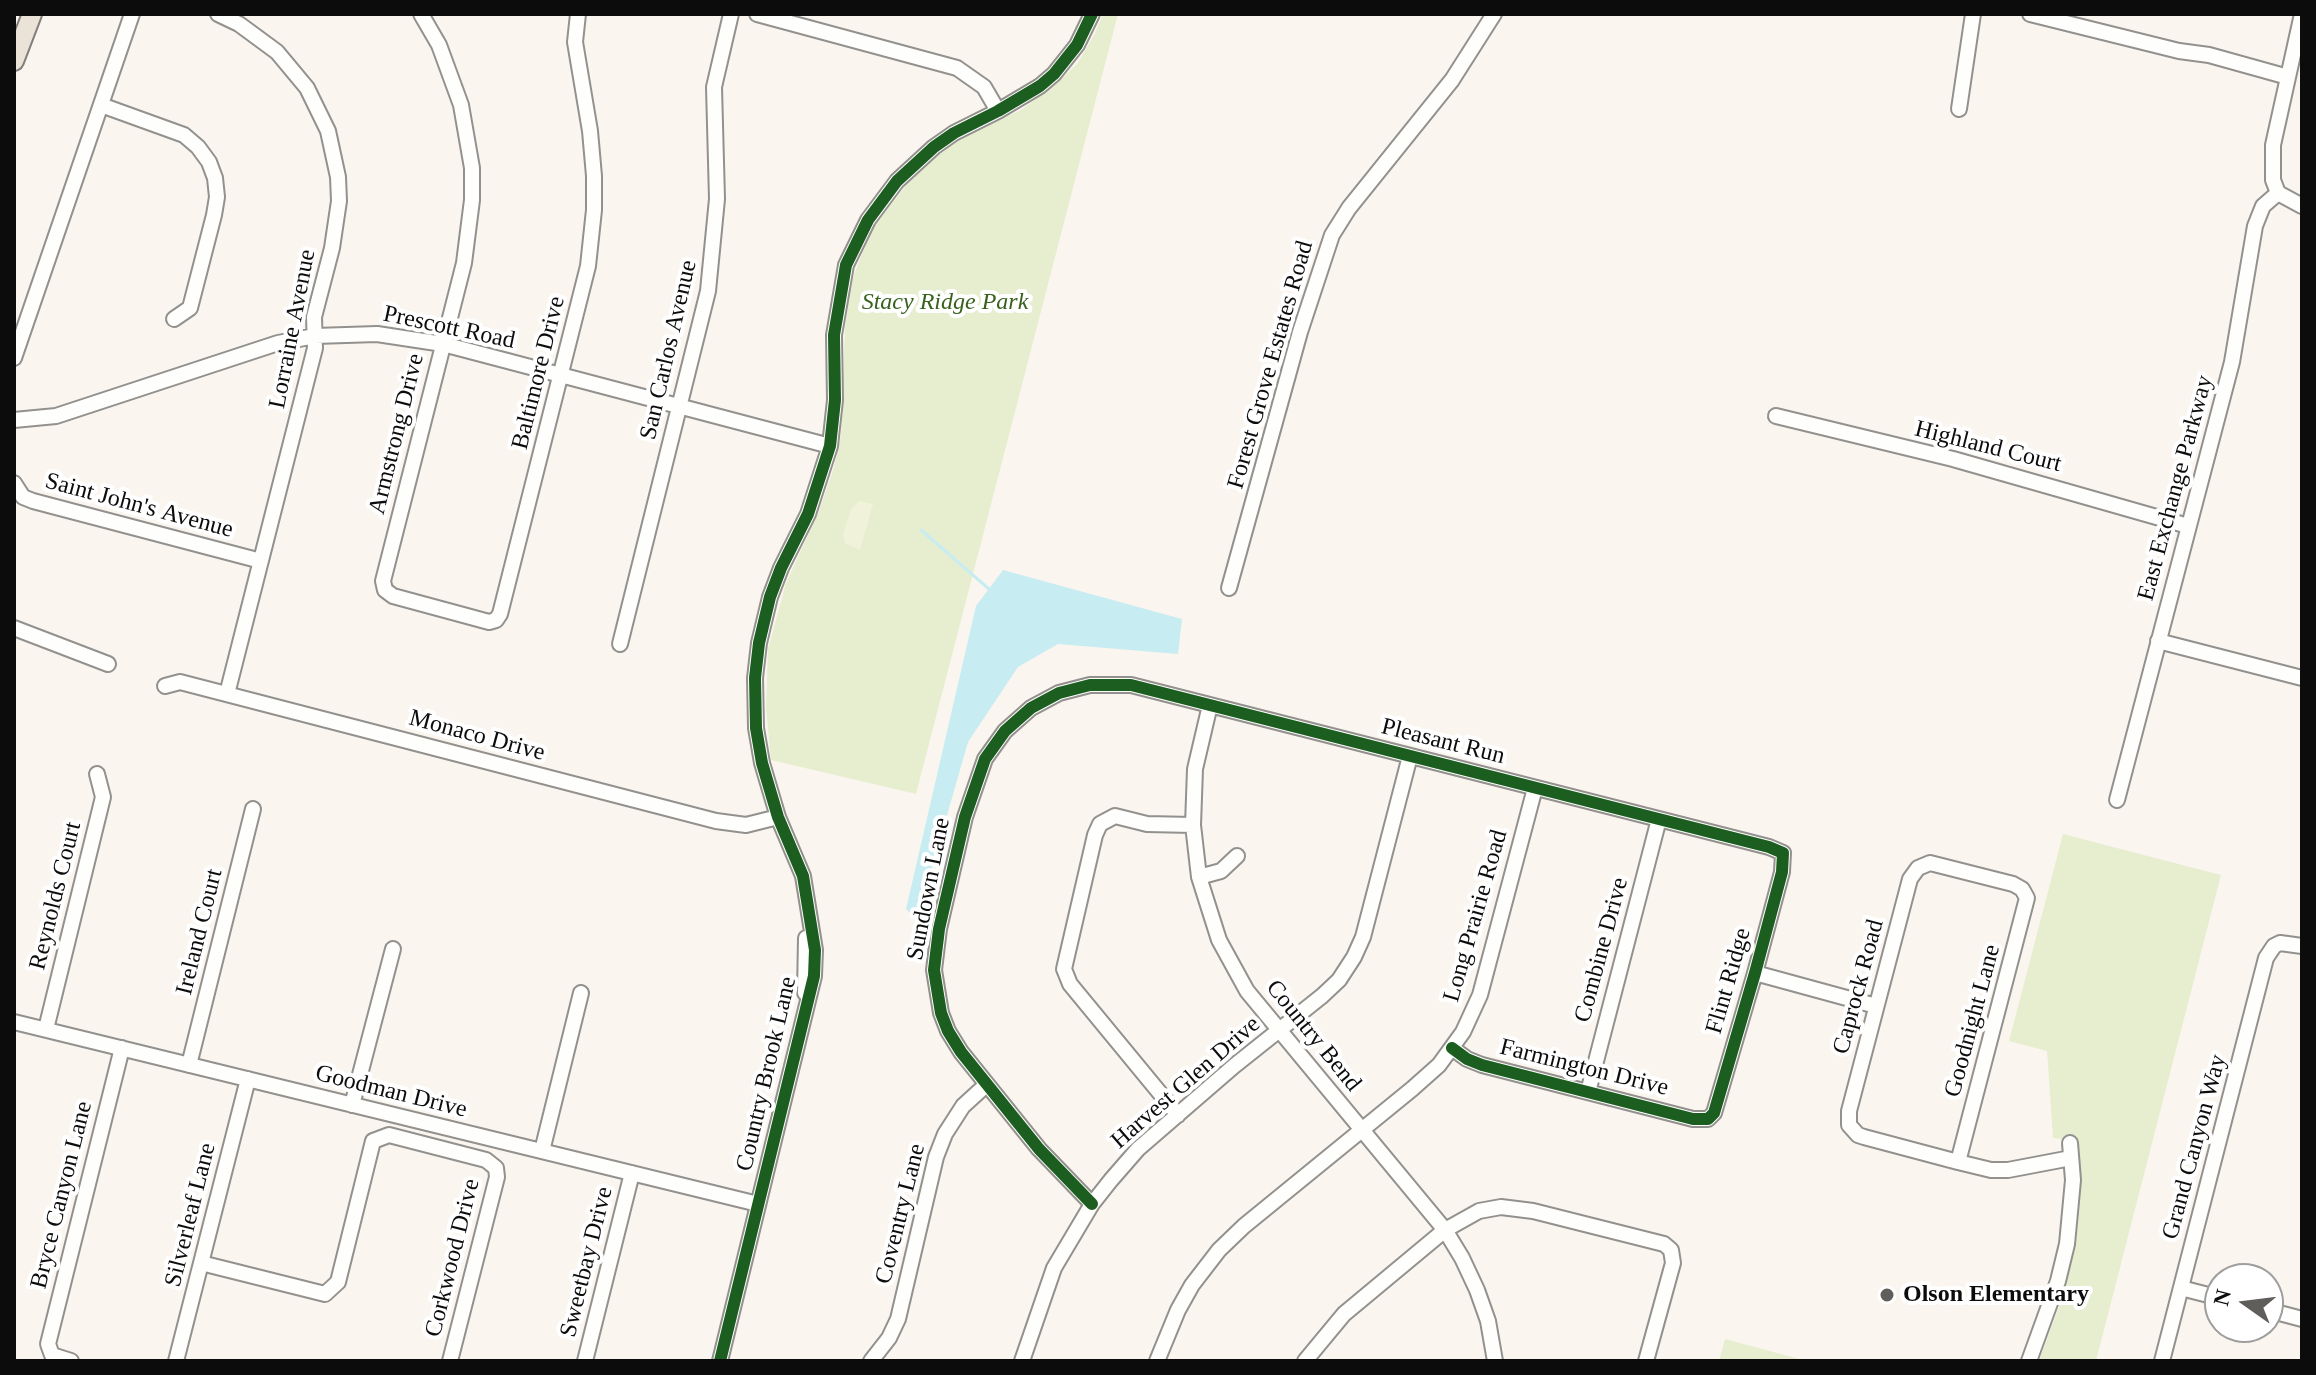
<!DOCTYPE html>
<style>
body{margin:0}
#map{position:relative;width:2316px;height:1375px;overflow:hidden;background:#faf6ef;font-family:"Times New Roman",serif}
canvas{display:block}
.frame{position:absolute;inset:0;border:16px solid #0c0c0c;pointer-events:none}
.north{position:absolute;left:2204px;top:1263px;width:80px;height:80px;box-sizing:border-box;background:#fff;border:2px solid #9e9e9e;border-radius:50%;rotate:284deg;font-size:22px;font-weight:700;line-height:32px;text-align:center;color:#0c0c0c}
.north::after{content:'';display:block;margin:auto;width:28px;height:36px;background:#5f5e5b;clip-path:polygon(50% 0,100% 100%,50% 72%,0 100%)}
</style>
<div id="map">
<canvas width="2316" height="1375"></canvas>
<div class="frame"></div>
<div class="north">N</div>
</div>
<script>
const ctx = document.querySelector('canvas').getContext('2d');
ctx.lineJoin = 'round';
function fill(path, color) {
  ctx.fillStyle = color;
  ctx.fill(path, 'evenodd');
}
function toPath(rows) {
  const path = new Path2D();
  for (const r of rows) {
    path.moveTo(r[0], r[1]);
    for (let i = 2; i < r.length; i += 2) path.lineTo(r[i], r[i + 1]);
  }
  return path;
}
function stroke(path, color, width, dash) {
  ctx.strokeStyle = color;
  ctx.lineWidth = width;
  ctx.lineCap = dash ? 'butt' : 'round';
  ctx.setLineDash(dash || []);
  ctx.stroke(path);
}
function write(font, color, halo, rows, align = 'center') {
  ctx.font = font + ' "Times New Roman",serif';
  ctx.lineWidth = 8;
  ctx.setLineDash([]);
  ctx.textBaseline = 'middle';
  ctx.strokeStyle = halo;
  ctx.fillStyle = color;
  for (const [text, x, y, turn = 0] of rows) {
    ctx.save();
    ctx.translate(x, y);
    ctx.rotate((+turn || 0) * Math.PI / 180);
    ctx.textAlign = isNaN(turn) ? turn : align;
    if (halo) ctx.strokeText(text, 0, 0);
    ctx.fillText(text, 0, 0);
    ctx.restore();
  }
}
const green = toPath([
 [1103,14,1118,14,916,794,771,760,766,708,768,649,786,583,819,511,834,467,841,435,845,328,851,283,871,230,911,179,942,151,966,135,1021,110,1056,84,1077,64,1094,35],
 [2063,834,2221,875,2096,1361,2039,1361,2063,1296,2074,1225,2074,1141,2053,1138,2047,1051,2009,1041],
 [1725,1339,1807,1361,1719,1361]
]);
const pitch = toPath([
 [859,501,873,504,860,550,845,543,843,534,851,509]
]);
const water = toPath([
 [1003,570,1182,619,1178,654,1058,644,1018,667,968,742,917,920,906,909,976,606]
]);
const stream = toPath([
 [921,530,989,589]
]);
const minor = toPath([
 [218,14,239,24,277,52,307,88,328,131,338,177,339,201,332,248,314,317,315,348,227,694],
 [421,14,439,45,461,105,472,168,472,200,464,263,383,581,385,590,393,596,489,622,496,620,500,614,588,266,594,210,594,176,590,131,575,42,578,14],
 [757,14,957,68,984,87,998,111],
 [2030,14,2179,51,2209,55,2288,77],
 [2302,14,2273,145,2273,180,2278,193,2302,206],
 [101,105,184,135,198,147,209,162,215,178,217,197,214,215,190,308,174,319],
 [1959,109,1973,14],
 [14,358,132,14],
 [1776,416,1953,459,2188,526],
 [14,420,56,416,278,343,315,336,377,334,443,344,830,446],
 [14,483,23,497,33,501,261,561],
 [1229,588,1300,332,1332,235,1349,208,1452,80,1494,14],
 [14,628,108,664],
 [2158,641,2302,678],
 [620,644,708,291,717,199,714,87,731,14],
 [165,686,180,682,716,821,746,825,778,817],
 [1210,705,1195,769,1193,825,1199,877,1219,940,1247,991,1445,1230,1462,1258,1477,1290,1488,1321,1495,1361],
 [2117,800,2232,362,2255,226,2263,206,2278,193],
 [1199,877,1221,871,1237,856],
 [1755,973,1876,1006],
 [805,993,806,938],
 [14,1022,758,1204],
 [46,1029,103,797,97,774],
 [189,1065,253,809],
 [1588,1092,1659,819],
 [352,1105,393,949],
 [1178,1115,1070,984,1064,969,1095,835,1100,824,1115,816,1147,824,1193,825],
 [542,1151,581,993],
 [1958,1162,2027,898,2022,889,2013,884,1930,863,1918,868,1910,879,1849,1111,1849,1125,1858,1135,1864,1137,1958,1162,1991,1170,2008,1170,2071,1158],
 [1092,1204,1039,1149,961,1052,948,1031,941,1013,934,970,939,929,965,817,985,759,1005,731,1031,708,1059,693,1090,685,1131,685,1769,847,1783,853,1782,872,1755,973,1714,1113,1708,1119,1693,1119,1482,1065,1467,1059,1452,1048],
 [201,1263,325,1294,338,1282,373,1141,389,1135,486,1160,496,1168,497,1177,450,1361],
 [2181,1288,2220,1298],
 [2268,1310,2302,1319],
 [71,1361,52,1355,48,1344,122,1048],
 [176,1361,248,1079],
 [585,1361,632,1173],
 [720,1361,814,976,815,950,803,876,778,817,762,763,756,728,755,678,759,643,770,597,781,568,808,514,830,446,835,400,834,335,846,265,868,220,897,181,934,147,954,133,998,111,1040,86,1054,74,1077,45,1092,14],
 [871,1361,889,1338,898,1319,936,1157,945,1134,963,1106,986,1085],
 [1022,1361,1054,1268,1092,1204,1111,1180,1138,1149,1234,1066,1322,996,1339,980,1354,957,1363,937,1410,756],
 [1157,1361,1178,1310,1192,1285,1219,1250,1244,1226,1412,1089,1439,1065,1463,1032,1480,995,1535,788],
 [1305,1361,1344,1314,1445,1230,1479,1211,1501,1207,1533,1211,1664,1244,1671,1250,1673,1263,1646,1361],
 [2029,1361,2058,1281,2067,1244,2073,1180,2070,1143],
 [2162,1361,2266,958,2274,946,2280,943,2302,946]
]);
const major = toPath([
 [14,61,32,14]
]);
const cycleway = toPath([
 [1092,1204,1039,1149,961,1052,948,1031,941,1013,934,970,939,929,965,817,985,759,1005,731,1031,708,1059,693,1090,685,1131,685,1769,847,1783,853,1782,872,1755,973,1714,1113,1708,1119,1693,1119,1482,1065,1467,1059,1452,1048],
 [720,1361,814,976,815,950,803,876,778,817,762,763,756,728,755,678,759,643,770,597,781,568,808,514,830,446,835,400,834,335,846,265,868,220,897,181,934,147,954,133,998,111,1040,86,1054,74,1077,45,1092,14]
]);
const markers = [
 [1887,1295,8,"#5f5e5b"]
];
const parkNames = [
 ["Stacy Ridge Park",945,303]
];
const streetNames = [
 ["Prescott Road",449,328,12],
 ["Lorraine Avenue",293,329,-79],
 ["San Carlos Avenue",669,350,-77],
 ["Forest Grove Estates Road",1271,365,-74],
 ["Baltimore Drive",539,373,-76],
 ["Armstrong Drive",397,434,-76],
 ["Highland Court",1988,447,14],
 ["East Exchange Parkway",2176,488,-75],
 ["Saint John's Avenue",139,506,15],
 ["Monaco Drive",477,736,15],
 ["Pleasant Run",1443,742,14],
 ["Sundown Lane",929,889,-79],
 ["Reynolds Court",56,896,-76],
 ["Long Prairie Road",1476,916,-74],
 ["Ireland Court",200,932,-76],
 ["Combine Drive",1602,950,-75],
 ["Flint Ridge",1729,981,-74],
 ["Caprock Road",1859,987,-75],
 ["Goodnight Lane",1973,1021,-75],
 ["Country Bend",1313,1036,51],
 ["Farmington Drive",1584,1068,14],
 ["Country Brook Lane",767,1074,-77],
 ["Harvest Glen Drive",1186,1083,-41],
 ["Goodman Drive",391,1092,14],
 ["Grand Canyon Way",2195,1147,-75],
 ["Bryce Canyon Lane",62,1195,-76],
 ["Coventry Lane",901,1214,-76],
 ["Silverleaf Lane",191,1215,-76],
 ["Corkwood Drive",453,1258,-76],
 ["Sweetbay Drive",587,1262,-76]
];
const poiNames = [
 ["Olson Elementary",1903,1295]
];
fill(green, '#e7eed0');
fill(pitch, '#f0f2da');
fill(water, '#c7ecf2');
stroke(stream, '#c7ecf2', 3);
stroke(minor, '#93918e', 18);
stroke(major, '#807f7c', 22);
stroke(minor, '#fefefd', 14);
stroke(major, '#ebe3d8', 18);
stroke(cycleway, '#1b5e20', 12);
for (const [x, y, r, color] of markers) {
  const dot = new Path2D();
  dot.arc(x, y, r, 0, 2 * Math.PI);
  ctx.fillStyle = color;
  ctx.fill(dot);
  stroke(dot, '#fff', 3);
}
write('italic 24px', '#38611e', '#fff', parkNames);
write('24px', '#0c0c0c', '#fff', streetNames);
write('bold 24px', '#0c0c0c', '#fff', poiNames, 'left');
</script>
